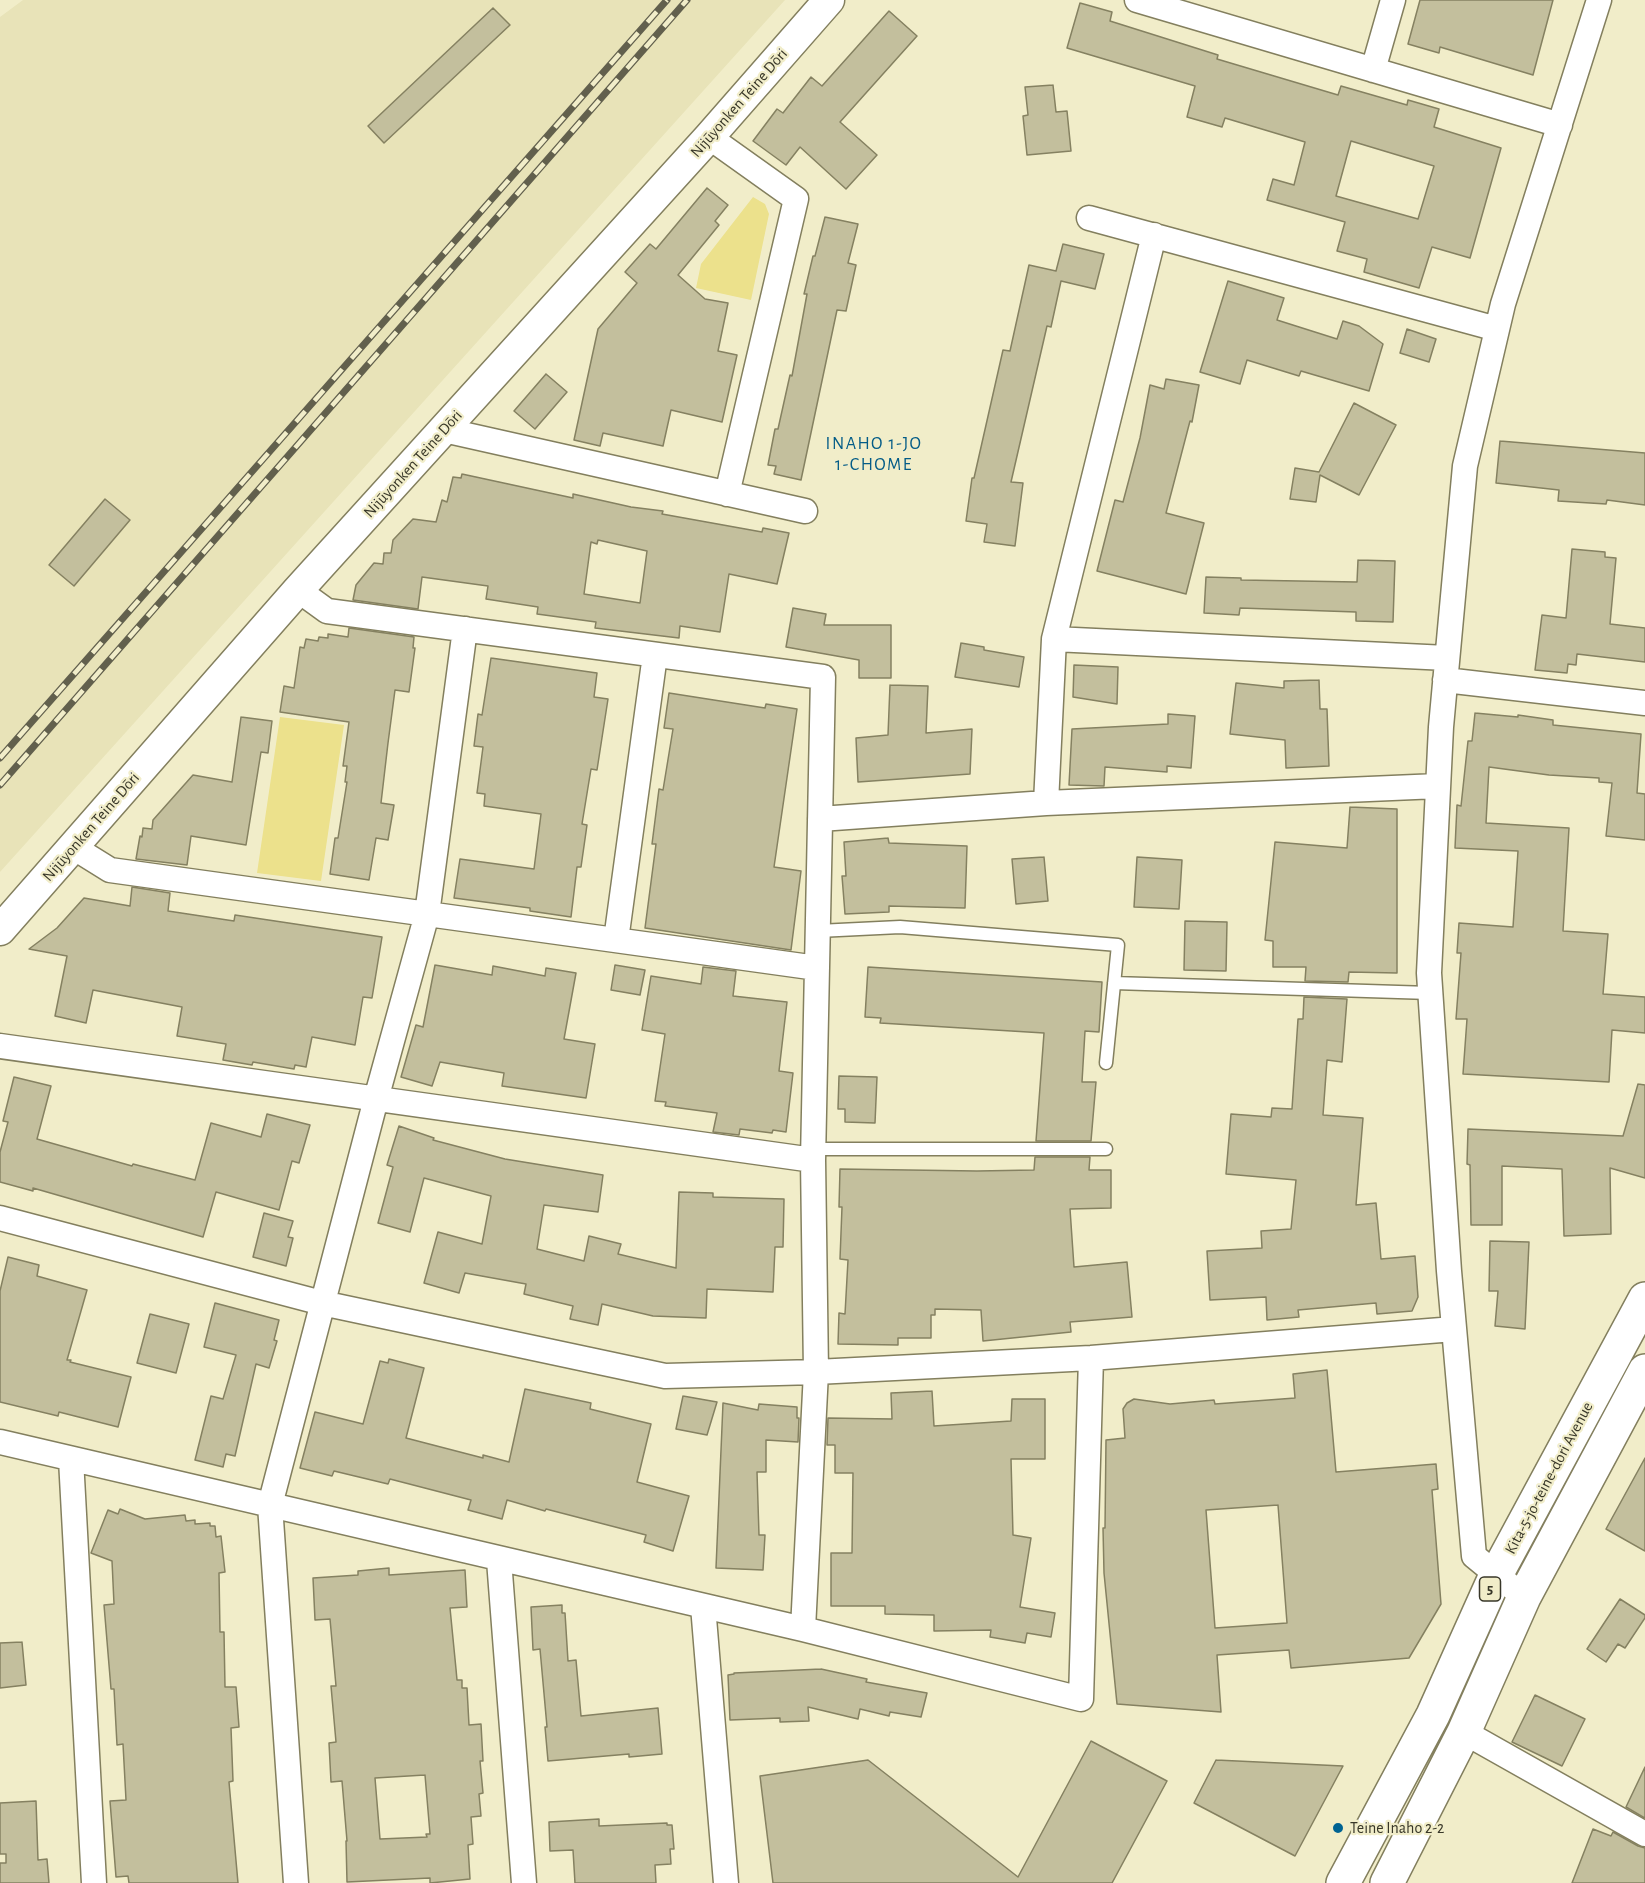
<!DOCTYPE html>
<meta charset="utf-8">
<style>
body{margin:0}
canvas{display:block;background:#f1edc9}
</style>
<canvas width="1645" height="1883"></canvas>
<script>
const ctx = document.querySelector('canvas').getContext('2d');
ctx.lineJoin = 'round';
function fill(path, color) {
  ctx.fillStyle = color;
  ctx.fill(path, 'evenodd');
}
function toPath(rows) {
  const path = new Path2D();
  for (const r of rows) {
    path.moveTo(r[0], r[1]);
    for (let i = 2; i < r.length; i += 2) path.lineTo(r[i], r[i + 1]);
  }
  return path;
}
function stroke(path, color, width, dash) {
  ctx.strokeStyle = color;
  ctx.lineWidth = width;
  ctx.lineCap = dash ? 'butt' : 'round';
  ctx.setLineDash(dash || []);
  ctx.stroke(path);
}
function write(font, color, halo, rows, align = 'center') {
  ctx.font = font + ' "Alegreya Sans",sans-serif';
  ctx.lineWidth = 4.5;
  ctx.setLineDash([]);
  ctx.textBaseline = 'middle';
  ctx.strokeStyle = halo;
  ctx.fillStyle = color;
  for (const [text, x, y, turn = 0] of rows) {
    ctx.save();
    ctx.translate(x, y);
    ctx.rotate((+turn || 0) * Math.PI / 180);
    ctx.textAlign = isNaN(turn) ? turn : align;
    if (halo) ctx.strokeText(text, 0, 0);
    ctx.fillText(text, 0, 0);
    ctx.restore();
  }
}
const built = toPath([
 [23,0,785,0,0,872,0,17]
]);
const green = toPath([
 [753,197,765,204,769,214,751,300,696,288,701,264],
 [280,717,344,725,321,881,257,873]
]);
const building = toPath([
 [1420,0,1553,0,1533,75,1440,47,1439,53,1408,44,1420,0],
 [1080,3,1112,12,1110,21,1218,55,1217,59,1338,95,1341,86,1407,105,1408,100,1439,109,1434,127,1501,148,1470,258,1432,247,1419,288,1364,272,1367,259,1337,251,1345,222,1267,200,1273,179,1294,185,1305,142,1225,118,1222,127,1187,117,1195,86,1067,48,1080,3],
 [1351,141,1434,166,1418,219,1336,196,1351,141],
 [493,8,510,25,384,143,368,126,493,8],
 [889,11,917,36,840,122,877,155,846,189,800,147,786,165,753,141,777,109,783,113,811,77,822,86,889,11],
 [1053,85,1056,112,1067,111,1071,151,1027,155,1023,116,1028,115,1025,87,1053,85],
 [707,188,728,205,715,221,719,225,678,275,705,299,728,303,718,351,737,355,722,422,671,410,663,446,603,433,600,446,574,440,598,329,637,283,625,272,650,244,656,249,707,188],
 [825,217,858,224,848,263,856,265,846,311,837,310,801,480,774,474,776,466,768,465,775,429,778,429,790,375,792,376,807,294,804,294,813,256,815,256,825,217],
 [1063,244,1104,254,1095,289,1061,281,1051,327,1047,326,1011,482,1023,483,1015,546,984,542,987,524,966,521,972,478,974,478,1003,350,1010,351,1029,265,1056,271,1063,244],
 [1228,281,1284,298,1277,320,1337,339,1343,321,1359,326,1383,344,1369,391,1301,371,1299,376,1247,360,1240,384,1200,372,1228,281],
 [1407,329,1436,339,1429,362,1400,353,1407,329],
 [546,374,567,392,535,429,514,411,546,374],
 [1166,379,1199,385,1192,422,1190,421,1166,513,1204,523,1186,594,1097,571,1115,500,1123,502,1140,438,1150,385,1164,389,1166,379],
 [1354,403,1396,425,1359,495,1320,475,1316,502,1290,499,1295,468,1319,472,1354,403],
 [1500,441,1645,453,1645,505,1607,500,1606,504,1558,501,1559,490,1496,483,1500,441],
 [462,474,573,498,573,494,631,507,663,511,662,514,762,532,763,528,789,533,777,584,729,574,720,632,680,626,679,638,595,628,596,622,537,614,538,607,486,599,488,586,422,577,418,609,353,600,356,585,374,563,383,564,384,553,391,553,393,540,413,519,436,522,442,500,447,502,453,477,461,478,462,474],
 [598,540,647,551,640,603,584,594,591,542,597,544,598,540],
 [105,499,130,520,74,586,49,565,105,499],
 [1572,549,1605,552,1605,557,1616,558,1610,624,1645,628,1645,662,1577,654,1576,665,1568,664,1567,673,1535,670,1542,615,1566,618,1572,549],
 [1358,560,1395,561,1393,622,1356,621,1356,612,1240,608,1239,615,1204,613,1206,577,1241,578,1241,580,1357,582,1358,560],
 [793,608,826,614,824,625,891,625,891,678,859,678,859,660,786,647,793,608],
 [349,628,414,637,413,648,415,648,409,692,395,690,388,743,381,803,394,805,388,840,376,838,369,880,330,874,335,838,338,838,347,782,345,782,347,766,343,766,349,722,280,712,284,686,294,688,300,647,304,648,306,639,318,641,319,637,328,638,328,634,348,637,349,628],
 [961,643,984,647,984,650,1024,657,1019,687,955,677,961,643],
 [491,658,597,673,594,697,608,699,597,770,591,769,582,824,587,825,581,867,577,867,571,917,530,911,530,908,454,898,460,859,534,869,541,814,484,806,485,794,477,793,483,747,474,746,478,714,482,715,491,658],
 [1074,665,1118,667,1117,704,1073,697,1074,665],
 [1319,680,1320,709,1327,709,1329,766,1286,768,1285,740,1230,734,1236,683,1284,688,1284,681,1319,680],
 [890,685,928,686,926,733,972,729,970,774,858,782,856,738,888,735,890,685],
 [669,693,765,708,766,704,797,709,774,867,801,871,791,950,645,928,656,844,652,844,659,789,663,790,673,729,664,728,669,693],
 [1475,713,1518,717,1518,715,1553,720,1553,725,1641,734,1637,793,1645,794,1645,840,1606,836,1612,783,1599,782,1599,778,1549,775,1489,767,1486,823,1569,828,1563,931,1608,934,1603,994,1645,997,1645,1033,1612,1030,1609,1082,1463,1074,1467,1019,1456,1019,1461,953,1457,953,1459,923,1513,927,1518,851,1455,848,1457,805,1461,806,1468,741,1472,741,1475,713],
 [1168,714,1195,716,1191,768,1167,766,1167,772,1105,767,1104,786,1069,785,1072,729,1168,724,1168,714],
 [241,717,272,721,268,753,261,752,246,845,191,836,187,865,136,859,140,836,142,837,143,828,152,829,153,820,193,775,232,782,241,717],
 [1350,807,1397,809,1397,973,1349,972,1348,982,1305,981,1306,967,1273,967,1273,941,1265,940,1275,842,1347,848,1350,807],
 [888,838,889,843,967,846,965,908,889,906,889,912,845,914,842,876,846,876,844,842,888,838],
 [1044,857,1048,901,1016,904,1012,859,1044,857],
 [1137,857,1182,860,1179,909,1134,907,1137,857],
 [132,887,170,893,168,911,234,921,235,915,382,937,372,998,363,997,355,1045,312,1037,306,1067,295,1065,294,1069,253,1062,252,1065,223,1060,226,1044,177,1036,182,1007,93,990,86,1023,55,1016,67,956,29,949,57,928,84,898,130,906,132,887],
 [1185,921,1227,922,1226,971,1184,970,1185,921],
 [435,965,492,975,493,966,545,976,546,968,576,973,564,1039,595,1044,586,1098,502,1086,504,1073,440,1062,432,1086,401,1077,416,1025,423,1027,435,965],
 [615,965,645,970,640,995,611,990,615,965],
 [703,967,736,971,733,996,787,1002,779,1071,793,1073,786,1132,773,1130,772,1133,740,1129,739,1135,713,1132,717,1113,665,1106,666,1102,655,1101,665,1034,642,1030,651,976,701,984,703,967],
 [868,967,1102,982,1099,1032,1085,1031,1082,1082,1096,1082,1091,1141,1036,1141,1044,1033,880,1023,881,1018,865,1017,868,967],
 [1304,997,1347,999,1342,1062,1327,1060,1323,1115,1363,1118,1356,1205,1376,1203,1381,1259,1415,1256,1418,1297,1412,1311,1377,1314,1376,1303,1298,1310,1299,1317,1267,1320,1266,1297,1210,1300,1207,1251,1262,1248,1261,1231,1291,1229,1296,1180,1226,1174,1231,1114,1271,1117,1272,1108,1292,1109,1298,1019,1303,1019,1304,997],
 [839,1076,877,1077,875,1123,845,1122,845,1109,838,1109,839,1076],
 [14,1077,51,1086,37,1139,132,1166,133,1164,195,1180,211,1123,261,1137,267,1114,310,1125,299,1163,292,1161,279,1210,216,1192,203,1237,33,1188,33,1191,0,1182,0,1152,8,1122,3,1121,14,1077],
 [1638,1084,1645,1085,1645,1178,1610,1168,1611,1234,1564,1236,1562,1169,1502,1166,1502,1225,1471,1225,1470,1165,1467,1164,1468,1129,1623,1136,1638,1084],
 [399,1126,434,1138,433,1140,505,1159,603,1175,598,1212,544,1205,537,1249,584,1261,589,1236,621,1244,618,1254,676,1268,679,1192,713,1193,713,1197,784,1199,783,1247,775,1247,773,1292,707,1289,706,1318,653,1316,602,1304,598,1325,570,1319,573,1306,524,1294,526,1284,465,1273,459,1293,424,1283,438,1232,482,1244,491,1196,424,1178,410,1232,378,1223,393,1167,387,1165,399,1126],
 [1035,1157,1090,1157,1089,1170,1111,1170,1111,1208,1070,1209,1074,1267,1127,1262,1132,1317,1070,1322,1071,1332,983,1341,981,1310,935,1309,935,1315,931,1315,931,1338,898,1338,898,1345,838,1344,839,1313,845,1314,848,1260,840,1259,842,1207,839,1207,840,1169,977,1171,1034,1170,1035,1157],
 [264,1213,293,1221,288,1237,293,1238,286,1266,253,1257,264,1213],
 [1490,1241,1529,1242,1525,1329,1495,1326,1498,1291,1489,1291,1490,1241],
 [8,1257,39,1265,37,1276,87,1290,67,1360,71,1360,70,1362,131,1377,118,1427,59,1412,58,1416,0,1402,0,1291,8,1257],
 [215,1303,279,1320,274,1340,277,1341,269,1368,256,1364,235,1456,226,1454,223,1467,195,1460,211,1396,223,1399,236,1355,204,1347,215,1303],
 [150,1314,189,1324,176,1373,137,1363,150,1314],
 [389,1359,424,1368,406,1438,483,1458,483,1455,509,1462,525,1389,591,1403,590,1409,651,1424,637,1482,689,1496,673,1551,644,1542,646,1535,546,1509,545,1511,507,1500,502,1519,468,1510,471,1500,390,1479,388,1484,334,1471,332,1476,300,1468,315,1412,363,1424,380,1361,388,1363,389,1359],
 [1327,1370,1336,1472,1436,1464,1438,1489,1432,1490,1441,1604,1409,1658,1291,1668,1289,1650,1217,1655,1221,1712,1117,1704,1104,1573,1103,1528,1105,1528,1106,1440,1125,1438,1123,1409,1127,1403,1134,1399,1170,1404,1214,1400,1215,1404,1295,1398,1293,1374,1327,1370],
 [1278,1505,1287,1623,1215,1628,1206,1510,1278,1505],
 [932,1391,934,1426,1011,1421,1012,1399,1045,1399,1045,1459,1011,1459,1013,1535,1031,1538,1020,1607,1055,1613,1051,1637,1027,1633,1025,1643,990,1637,991,1630,934,1631,934,1615,885,1614,885,1606,831,1606,831,1553,852,1553,853,1473,835,1473,835,1445,827,1445,828,1418,892,1419,891,1393,932,1391],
 [683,1396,717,1402,707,1435,676,1429,683,1396],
 [723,1403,758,1410,759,1404,797,1407,797,1418,799,1418,798,1442,766,1440,766,1472,757,1472,759,1535,765,1535,763,1570,716,1568,723,1403],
 [1645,1458,1645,1551,1606,1529,1645,1458],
 [120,1509,145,1519,185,1515,186,1521,195,1520,195,1524,210,1523,210,1526,215,1526,216,1537,221,1536,225,1572,219,1573,220,1632,224,1632,225,1687,236,1687,239,1727,231,1728,233,1781,229,1782,238,1883,129,1883,128,1876,116,1877,110,1801,126,1800,123,1744,117,1745,114,1689,111,1689,104,1605,114,1604,112,1561,91,1553,108,1510,118,1514,120,1509],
 [389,1568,389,1575,465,1570,467,1607,450,1608,456,1669,457,1680,462,1680,462,1688,467,1688,469,1725,481,1724,483,1761,480,1761,483,1793,479,1794,481,1816,471,1817,473,1844,468,1845,470,1879,430,1883,430,1878,347,1882,346,1841,347,1841,342,1781,331,1782,329,1743,336,1742,331,1686,336,1686,330,1619,315,1620,313,1578,358,1575,358,1571,389,1568],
 [425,1775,430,1834,426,1834,427,1837,380,1839,375,1778,425,1775],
 [1620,1599,1645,1615,1645,1618,1625,1648,1618,1644,1606,1662,1587,1649,1620,1599],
 [562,1605,562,1613,565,1613,568,1661,576,1660,581,1716,658,1708,662,1754,629,1757,629,1754,548,1761,545,1727,547,1727,540,1649,533,1650,531,1607,562,1605],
 [22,1642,26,1685,0,1688,0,1643,22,1642],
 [821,1669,867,1679,866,1682,927,1693,921,1717,890,1712,889,1716,860,1709,858,1719,808,1707,809,1721,780,1722,780,1718,730,1720,728,1675,734,1674,734,1673,821,1669],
 [1535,1695,1585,1719,1562,1766,1512,1742,1535,1695],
 [1091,1741,1167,1781,1112,1883,773,1883,760,1776,868,1760,1018,1877,1091,1741],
 [1216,1760,1343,1766,1295,1856,1194,1803,1216,1760],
 [1645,1767,1645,1818,1626,1807,1645,1767],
 [36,1801,38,1860,47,1859,49,1883,0,1883,0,1863,6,1863,6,1854,0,1854,0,1803,36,1801],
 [599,1819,599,1826,667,1823,667,1825,672,1825,674,1849,670,1849,671,1864,655,1865,656,1883,575,1883,573,1850,550,1851,549,1822,599,1819],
 [1593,1829,1611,1836,1613,1832,1638,1846,1645,1848,1645,1883,1572,1883,1593,1829]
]);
const service = toPath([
 [818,931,900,927,1118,945,1106,1063],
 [1114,983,1430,993],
 [813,1149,1106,1149]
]);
const minor = toPath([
 [1137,0,1560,125],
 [1373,70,1393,0],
 [709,137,796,199,727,494],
 [1089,218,1497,329],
 [444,430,805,511],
 [298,590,327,611,823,677,813,1160,816,1372,803,1629],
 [1054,639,1447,658],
 [1445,680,1645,703],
 [1046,803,1054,639,1154,235],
 [820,819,1046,803,1438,786],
 [73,847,110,870,817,968],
 [616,940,655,655],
 [0,1046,813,1160],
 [0,1218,322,1303,665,1376,816,1372,1091,1358,1454,1329],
 [0,1442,803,1629,1081,1699,1091,1358],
 [71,1459,94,1883],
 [499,1560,524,1883],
 [1524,1597,1474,1556,1449,1271,1429,973,1441,727,1465,466,1503,304,1599,0],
 [703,1606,726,1883],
 [1464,1732,1645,1834],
 [296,1883,270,1505,376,1099,427,914,465,629]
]);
const tertiary = toPath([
 [0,930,298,590,709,137,829,0]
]);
const trunk = toPath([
 [1343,1883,1433,1715,1496,1575,1645,1299],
 [1387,1883,1464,1732,1524,1597,1645,1371]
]);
const rail = toPath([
 [0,758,667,0],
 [0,785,687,0]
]);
const markers = [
 [1338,1828,6,"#006392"]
];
const shields = [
 [1490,1589,21]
];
const shieldNames = [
 ["5",1490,1589]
];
const streetNames = [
 ["Nijūyonken Teine Dōri",739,103,-49],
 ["Nijūyonken Teine Dōri",413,464,-48],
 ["Nijūyonken Teine Dōri",91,827,-49],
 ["Kita-5-jo-teine-dori Avenue",1549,1478,-62]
];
const poiNames = [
 ["Teine Inaho 2-2",1350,1828]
];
const neighbourhoodNames = [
 ["INAHO 1-JO",874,444],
 ["1-CHOME",874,465]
];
fill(built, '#e8e3b8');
fill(green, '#ece18c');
fill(building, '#c3bf9d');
stroke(building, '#858161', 1.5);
stroke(service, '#837f5e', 15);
stroke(minor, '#837f5e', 27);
stroke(tertiary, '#837f5e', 33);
stroke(trunk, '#837f5e', 36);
stroke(service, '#fff', 12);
stroke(minor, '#fff', 24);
stroke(tertiary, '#fff', 30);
stroke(trunk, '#fff', 33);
stroke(rail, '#62604d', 7);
stroke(rail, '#f1edc9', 4.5, [14]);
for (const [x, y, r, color] of markers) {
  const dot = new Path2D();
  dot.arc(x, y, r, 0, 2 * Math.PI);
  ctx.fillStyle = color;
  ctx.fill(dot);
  stroke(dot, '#f1edc9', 2);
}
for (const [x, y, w] of shields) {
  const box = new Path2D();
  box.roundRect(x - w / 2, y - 12, w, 24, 4.5);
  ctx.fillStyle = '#f1edc9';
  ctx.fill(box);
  stroke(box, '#383729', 1.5);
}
write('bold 15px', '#383729', null, shieldNames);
write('16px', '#383729', '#f1edc9', streetNames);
write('16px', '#383729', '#f1edc9', poiNames, 'left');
ctx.letterSpacing = '1.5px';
write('18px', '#045c87', '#f1edc9', neighbourhoodNames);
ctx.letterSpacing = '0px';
</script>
